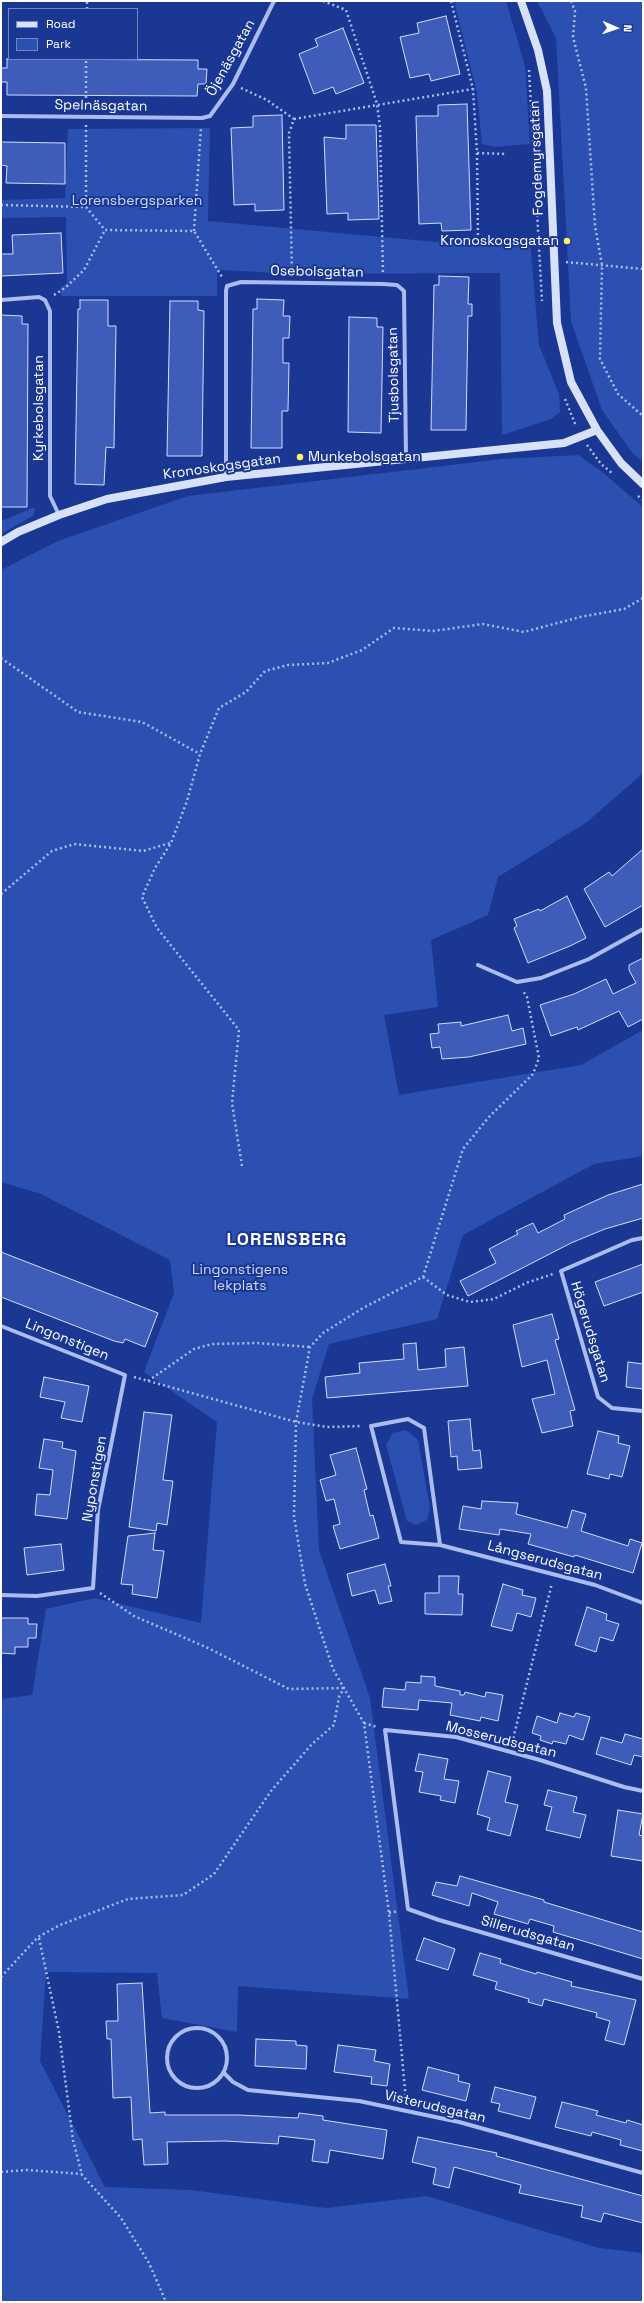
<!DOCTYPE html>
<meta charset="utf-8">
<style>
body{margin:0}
#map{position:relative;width:644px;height:2303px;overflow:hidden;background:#1a3794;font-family:"Space Grotesk",sans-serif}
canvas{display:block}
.frame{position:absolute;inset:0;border:2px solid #fff;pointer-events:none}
.legend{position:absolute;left:8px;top:8px;width:130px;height:52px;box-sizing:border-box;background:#1a3794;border:1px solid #7687bf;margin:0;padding:5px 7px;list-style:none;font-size:12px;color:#fff}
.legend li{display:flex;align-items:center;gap:8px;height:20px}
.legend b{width:20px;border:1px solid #7687bf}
.north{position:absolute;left:596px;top:8px;width:40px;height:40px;-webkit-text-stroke:3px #1a3794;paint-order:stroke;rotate:92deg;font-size:11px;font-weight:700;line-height:16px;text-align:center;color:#fff}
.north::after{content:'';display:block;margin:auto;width:14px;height:18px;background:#fff;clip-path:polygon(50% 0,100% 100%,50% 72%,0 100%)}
</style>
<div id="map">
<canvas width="644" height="2303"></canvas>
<div class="frame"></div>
<ul class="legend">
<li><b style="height:5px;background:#d8e1fb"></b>Road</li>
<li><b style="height:11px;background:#2c4fb2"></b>Park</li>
</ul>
<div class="north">N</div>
</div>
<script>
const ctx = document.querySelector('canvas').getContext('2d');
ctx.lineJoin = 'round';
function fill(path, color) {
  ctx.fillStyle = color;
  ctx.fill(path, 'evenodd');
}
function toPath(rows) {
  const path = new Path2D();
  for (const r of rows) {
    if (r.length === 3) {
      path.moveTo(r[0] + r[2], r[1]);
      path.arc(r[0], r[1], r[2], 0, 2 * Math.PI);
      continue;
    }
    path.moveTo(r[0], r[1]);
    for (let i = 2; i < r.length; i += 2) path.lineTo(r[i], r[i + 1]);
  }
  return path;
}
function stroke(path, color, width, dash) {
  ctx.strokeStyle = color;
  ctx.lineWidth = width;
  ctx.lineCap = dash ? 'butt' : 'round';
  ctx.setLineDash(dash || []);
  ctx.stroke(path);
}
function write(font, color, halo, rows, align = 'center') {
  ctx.font = font + ' "Space Grotesk",sans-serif';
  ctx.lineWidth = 4;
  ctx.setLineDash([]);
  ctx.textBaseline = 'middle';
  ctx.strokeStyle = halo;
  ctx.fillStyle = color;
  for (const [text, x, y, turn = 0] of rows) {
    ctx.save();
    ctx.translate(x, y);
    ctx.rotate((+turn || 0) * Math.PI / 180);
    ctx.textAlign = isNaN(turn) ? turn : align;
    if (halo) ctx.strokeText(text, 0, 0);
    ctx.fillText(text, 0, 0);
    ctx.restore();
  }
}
const green = toPath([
 [454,1,506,1,525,66,530,144,494,147,482,144,477,93],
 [537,1,643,1,643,462,633,454,602,410,571,321,556,38],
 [210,128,208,221,480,246,530,241,539,345,559,394,560,412,551,419,502,435,500,273,299,274,220,270,217,273,217,296,61,296,60,288,67,283,66,217,1,218,1,200,65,198,68,129],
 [578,455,601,471,643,507,642,774,587,822,498,877,488,915,431,940,438,1007,384,1015,399,1095,581,1065,643,1030,643,1156,594,1164,463,1235,437,1319,329,1344,312,1399,319,1550,370,1698,409,1999,238,1986,237,2032,162,2018,157,1973,46,1972,40,2061,105,2187,191,2190,326,2208,427,2196,599,2248,643,2253,643,2302,1,2302,1,1699,32,1695,46,1609,95,1598,201,1623,217,1422,144,1372,174,1293,170,1260,41,1194,1,1182,1,570,58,541,188,496,502,459],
 [35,507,34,515,1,534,1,521],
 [406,1430,418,1440,430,1508,427,1520,416,1525,407,1521,386,1445,393,1433]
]);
const building = toPath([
 [446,16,460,74,431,81,429,74,410,78,400,37,419,33,417,23,446,16],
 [343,28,364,83,336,94,333,87,314,94,299,54,318,46,315,39,343,28],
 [7,59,198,60,198,69,207,69,206,84,198,84,197,96,7,95,7,82,1,82,1,68,7,68,7,59],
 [467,104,471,230,442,231,441,223,419,224,416,116,438,116,438,105,467,104],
 [282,115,284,210,255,211,255,204,234,205,231,128,253,127,253,116,282,115],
 [346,125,376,125,379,219,348,220,348,213,327,214,324,137,346,139,346,125],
 [1,142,65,143,65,184,6,183,7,166,1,165,1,142],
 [61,233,63,273,1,276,1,254,13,254,12,235,61,233],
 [439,276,469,277,468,304,472,304,472,316,468,316,466,430,431,430,434,285,439,285,439,276],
 [257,299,284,300,283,316,290,316,289,338,283,338,283,363,289,363,288,411,282,411,282,448,251,448,253,309,257,309,257,299],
 [80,300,108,300,108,326,116,326,114,448,106,447,104,485,75,484,78,309,80,309,80,300],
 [170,301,198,301,198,310,204,311,202,456,167,456,170,301],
 [1,315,22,316,22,324,28,324,27,507,1,507,1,315],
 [349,317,377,318,377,327,383,327,381,433,348,432,349,317],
 [643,849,643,905,605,927,584,889,609,872,612,876,643,849],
 [567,896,586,938,570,946,528,963,514,928,517,926,514,919,539,909,540,911,567,896],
 [643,958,643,1019,628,1027,619,1011,578,1030,577,1027,551,1036,540,1005,574,994,606,979,613,994,636,983,629,970,629,965,643,958],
 [508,1015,512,1031,523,1028,526,1044,469,1057,442,1059,440,1047,432,1048,430,1034,439,1033,438,1024,461,1022,461,1026,508,1015],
 [643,1184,643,1218,605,1229,571,1243,468,1296,460,1281,496,1263,489,1249,518,1234,516,1231,533,1223,538,1233,565,1219,564,1215,608,1195,643,1184],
 [1,1252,158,1313,145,1347,125,1339,123,1343,114,1341,1,1297,1,1252],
 [643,1264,643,1292,604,1306,595,1282,643,1264],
 [552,1314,559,1339,555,1340,575,1410,570,1411,573,1426,542,1433,532,1399,555,1394,547,1360,522,1367,513,1325,552,1314],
 [416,1343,418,1370,446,1367,445,1349,464,1347,468,1386,327,1398,325,1377,360,1373,359,1363,404,1359,403,1344,416,1343],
 [628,1362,643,1364,643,1389,626,1387,628,1362],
 [44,1377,89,1386,82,1422,61,1418,65,1402,40,1397,44,1377],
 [144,1412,172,1415,163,1480,173,1481,167,1525,157,1523,156,1531,129,1527,144,1412],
 [470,1419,473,1451,480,1450,482,1468,458,1470,457,1456,451,1457,448,1421,470,1419],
 [598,1431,619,1436,618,1443,630,1446,622,1477,610,1474,609,1479,587,1474,598,1431],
 [44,1439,63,1442,62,1448,76,1451,67,1519,35,1515,37,1494,50,1495,53,1470,39,1468,44,1439],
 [356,1448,367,1489,364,1490,370,1516,373,1515,379,1538,340,1549,333,1526,340,1524,334,1499,326,1501,320,1480,336,1475,330,1455,356,1448],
 [482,1501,518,1503,516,1514,567,1528,572,1510,586,1514,581,1531,628,1546,630,1539,642,1543,633,1573,575,1555,574,1557,528,1544,531,1534,500,1529,499,1535,459,1529,463,1506,481,1509,482,1501],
 [155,1533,153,1550,164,1551,157,1598,132,1594,133,1585,121,1584,128,1536,155,1533],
 [61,1544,64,1570,27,1575,24,1548,61,1544],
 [385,1564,391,1586,388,1586,392,1601,379,1604,375,1590,352,1596,347,1574,385,1564],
 [439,1576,459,1576,458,1594,463,1594,462,1615,425,1614,425,1593,439,1593,439,1576],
 [503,1584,523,1590,522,1595,536,1598,531,1617,517,1613,512,1631,491,1626,503,1584],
 [587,1607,607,1614,606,1620,619,1624,613,1641,600,1637,596,1652,575,1645,587,1607],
 [1,1618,28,1618,28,1624,37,1624,36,1638,28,1638,28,1647,15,1647,15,1654,1,1653,1,1618],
 [421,1676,435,1677,435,1686,460,1691,460,1695,464,1695,465,1692,485,1697,486,1692,503,1695,498,1721,481,1717,480,1721,450,1715,452,1703,419,1700,418,1710,382,1707,384,1688,405,1690,406,1682,421,1683,421,1676],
 [560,1713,574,1717,576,1713,590,1717,583,1740,569,1735,566,1744,553,1741,552,1744,540,1740,541,1736,532,1733,537,1716,557,1723,560,1713],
 [625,1734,643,1739,643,1757,634,1755,631,1765,596,1754,601,1737,622,1743,625,1734],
 [419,1754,448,1759,444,1779,459,1781,455,1803,440,1800,441,1796,419,1792,423,1772,415,1771,419,1754],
 [488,1771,511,1777,505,1802,518,1805,510,1836,487,1830,490,1818,477,1814,488,1771],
 [548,1790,577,1797,573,1812,586,1815,580,1838,546,1830,552,1807,544,1805,548,1790],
 [618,1810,643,1814,639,1835,643,1836,643,1861,611,1856,618,1810],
 [460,1876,544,1900,544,1902,643,1932,643,1959,553,1932,554,1926,530,1919,528,1924,494,1914,498,1902,472,1893,469,1906,432,1895,436,1882,457,1886,460,1876],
 [424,1938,455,1949,448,1970,416,1960,424,1938],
 [480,1953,501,1959,500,1963,536,1974,537,1972,572,1982,571,1986,636,2000,624,2045,605,2040,610,2021,596,2017,597,2013,544,1999,542,2006,528,2002,529,1999,495,1989,497,1982,473,1975,480,1953],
 [142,1983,150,2113,165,2112,165,2115,239,2115,298,2118,299,2113,323,2116,323,2120,387,2130,383,2159,330,2150,328,2163,312,2161,315,2140,279,2136,278,2144,225,2141,167,2142,168,2164,144,2165,142,2139,133,2140,131,2097,113,2098,111,2039,107,2039,106,2021,118,2021,117,1984,142,1983],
 [256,2039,296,2041,296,2045,307,2046,306,2069,255,2066,256,2039],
 [338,2045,376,2050,374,2061,390,2064,387,2086,371,2084,372,2077,334,2072,338,2045],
 [428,2067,459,2075,458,2081,470,2084,466,2101,422,2090,428,2067],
 [495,2087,536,2097,530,2119,498,2111,500,2104,491,2102,495,2087],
 [562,2102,598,2111,596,2115,626,2123,627,2120,643,2125,643,2151,620,2145,621,2140,592,2132,591,2136,555,2127,562,2102],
 [418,2137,497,2153,496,2156,643,2196,643,2223,604,2213,601,2222,581,2217,583,2206,519,2193,521,2185,454,2167,449,2188,433,2184,436,2168,412,2162,418,2137]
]);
const path = toPath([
 [323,1,346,10,377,104,380,127,383,275],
 [451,1,473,89,477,153,506,154],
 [571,1,575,11,573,37,586,88,595,226,602,265,600,359,618,394,643,416],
 [87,9,87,1],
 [529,70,542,301],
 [241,88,267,100,294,119,289,133,292,274],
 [86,108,86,59],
 [294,119,473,89],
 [86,125,86,206],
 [477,153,478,241],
 [1,205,86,207,105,230,194,231,222,277],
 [194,231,201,127],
 [566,262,643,269],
 [54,295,65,288,84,270,105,230],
 [565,399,576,426],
 [587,445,601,464,612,473],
 [638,496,643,500],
 [1,658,78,712,142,722,200,754],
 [1,894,52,851,74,844,143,851,170,843],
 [242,1166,232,1103,239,1030,157,928,142,897,155,868,171,843,187,801,200,754,219,708,246,692,265,671,288,665,328,663,362,650,394,628,433,631,483,624,524,632,580,617,624,609,643,598],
 [423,1277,447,1295,470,1302,494,1299,526,1283,553,1274],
 [134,1377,296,1422,327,1427,362,1426],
 [148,1381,194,1349,212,1344,257,1343,310,1347],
 [100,1593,134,1616,208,1648,289,1689,344,1688],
 [364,1723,377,1727],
 [512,1743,552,1583],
 [389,1913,398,1911],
 [39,1938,59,2032,73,2140,82,2175,121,2218,149,2263,166,2302],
 [1,1977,38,1937,60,1925,128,1899,183,1895,214,1874,271,1791,312,1744,334,1725,339,1697,344,1688],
 [406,2101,389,1913,364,1723,333,1669,305,1584,294,1516,296,1422,310,1347,323,1333,363,1308,423,1277,463,1149,488,1118,533,1074,539,1058,527,997,523,991],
 [1,2172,27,2170,82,2174]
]);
const street = toPath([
 [1,116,202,118,210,116,233,84,274,1],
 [1,300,39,297,45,300,50,311,50,496,59,515],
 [226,477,226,291,227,286,241,282,383,284,397,285,404,291,406,458],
 [478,965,517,982,541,978,589,959,643,929],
 [643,1238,632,1240,561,1271,598,1397,612,1408,643,1411],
 [1,1326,125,1375,98,1510,93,1588,37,1596,1,1595],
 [440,1545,424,1428,408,1419,371,1426,401,1542,440,1545,595,1585,643,1603],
 [643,1791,624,1787,540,1760,456,1737,385,1730,408,1909,439,1920,643,1979],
 [197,2058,30],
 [224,2073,233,2082,248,2090,359,2101,459,2122,643,2173]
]);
const secondary = toPath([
 [521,1,538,50,547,91,557,323,571,382,597,430,621,463,643,484],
 [1,542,18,532,59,515,107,499,226,477,564,443,597,430]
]);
const markers = [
 [567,241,4,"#fff169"],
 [300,457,4,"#fff169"]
];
const streetNames = [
 ["Öjenäsgatan",231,58,-61],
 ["Spelnäsgatan",101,106,1],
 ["Fogdemyrsgatan",537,158,-92],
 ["Osebolsgatan",317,272,1],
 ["Tjusbolsgatan",394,375,-91],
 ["Kyrkebolsgatan",39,408,-90],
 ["Kronoskogsgatan",222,467,-8],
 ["Högerudsgatan",590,1332,73],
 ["Lingonstigen",67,1340,22],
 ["Nyponstigen",95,1479,-80],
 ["Långserudsgatan",545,1561,15],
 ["Mosserudsgatan",501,1740,14],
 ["Sillerudsgatan",528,1934,16],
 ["Visterudsgatan",435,2107,13]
];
const parkNames = [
 ["Lorensbergsparken",137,201],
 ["Lingonstigens",240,1270],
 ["lekplats",240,1286]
];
const poiNames = [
 ["Kronoskogsgatan",559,241],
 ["Munkebolsgatan",308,457,"left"]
];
const districtNames = [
 ["LORENSBERG",287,1240]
];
fill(green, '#2c4fb2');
fill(building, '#3e5dba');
stroke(building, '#d1dcfb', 1);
stroke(path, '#abbcf0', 2.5, [2, 3]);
stroke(street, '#abbcf0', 4);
stroke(secondary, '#d8e1fb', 8);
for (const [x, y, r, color] of markers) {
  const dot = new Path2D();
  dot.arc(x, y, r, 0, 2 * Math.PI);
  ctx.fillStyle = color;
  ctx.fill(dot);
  stroke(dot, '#1a3794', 1.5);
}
write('14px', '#fff', '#1a3794', streetNames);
write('14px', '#d1dcfb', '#1a3794', parkNames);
write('14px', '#fff', '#1a3794', poiNames, 'right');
ctx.letterSpacing = '1px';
write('bold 18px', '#fff', '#1a3794', districtNames);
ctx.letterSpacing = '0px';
</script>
